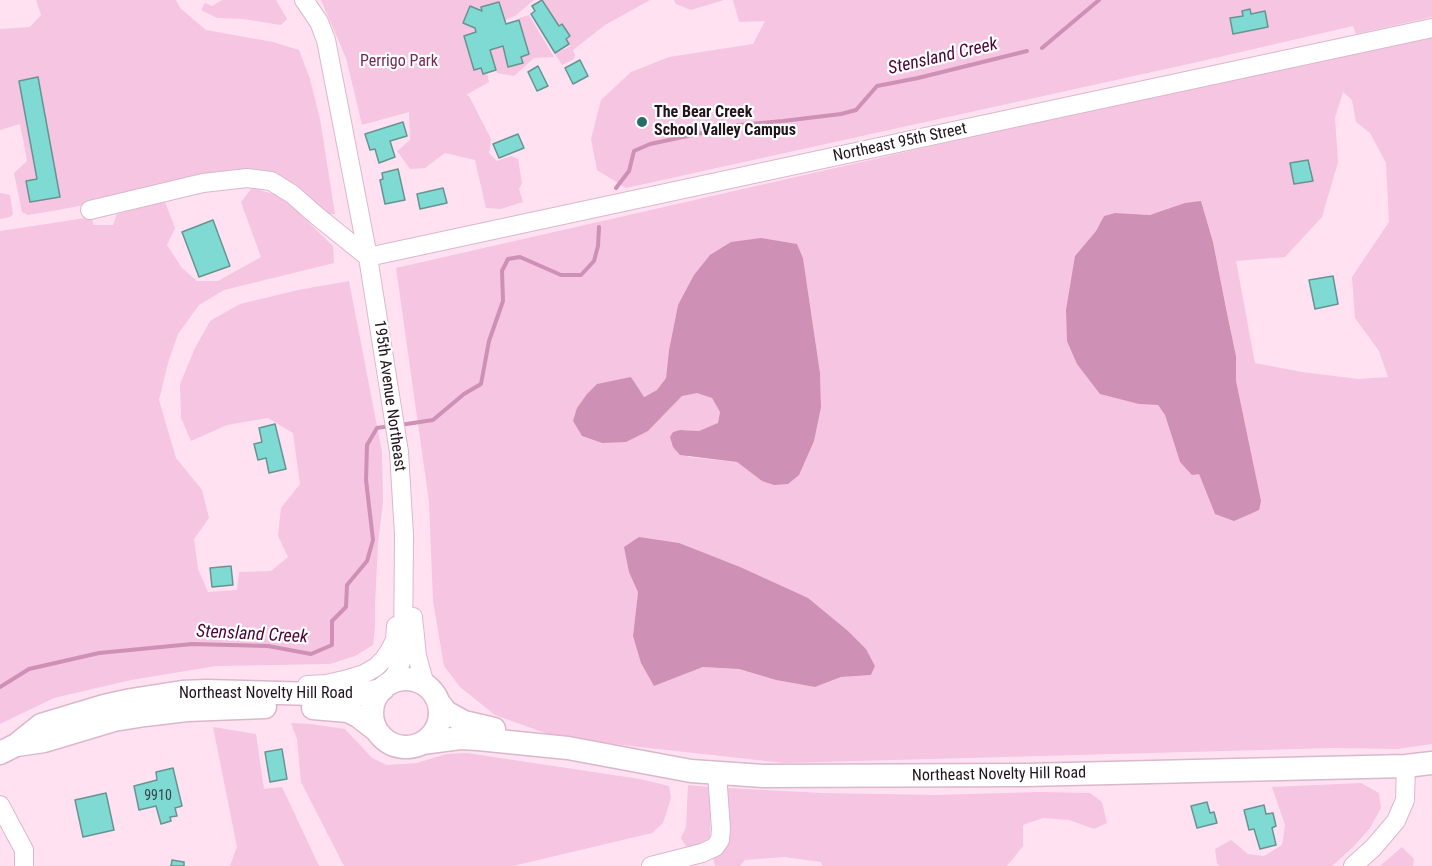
<!DOCTYPE html>
<style>
body{margin:0}
canvas{display:block;background:#ffe1f2}
</style>
<canvas width="1432" height="866"></canvas>
<script>
const ctx = document.querySelector('canvas').getContext('2d');
ctx.lineJoin = 'round';
function fill(path, color) {
  ctx.fillStyle = color;
  ctx.fill(path, 'evenodd');
}
function toPath(rows) {
  const path = new Path2D();
  for (const r of rows) {
    if (r.length === 3) {
      path.moveTo(r[0] + r[2], r[1]);
      path.arc(r[0], r[1], r[2], 0, 2 * Math.PI);
      continue;
    }
    path.moveTo(r[0], r[1]);
    for (let i = 2; i < r.length; i += 2) path.lineTo(r[i], r[i + 1]);
  }
  return path;
}
function stroke(path, color, width, dash) {
  ctx.strokeStyle = color;
  ctx.lineWidth = width;
  ctx.lineCap = dash ? 'butt' : 'round';
  ctx.setLineDash(dash || []);
  ctx.stroke(path);
}
function write(font, color, halo, rows, align = 'center') {
  ctx.font = font + ' "Roboto Condensed",sans-serif';
  ctx.lineWidth = 4.5;
  ctx.setLineDash([]);
  ctx.textBaseline = 'middle';
  ctx.strokeStyle = halo;
  ctx.fillStyle = color;
  for (const [text, x, y, turn = 0] of rows) {
    ctx.save();
    ctx.translate(x, y);
    ctx.rotate((+turn || 0) * Math.PI / 180);
    ctx.textAlign = isNaN(turn) ? turn : align;
    if (halo) ctx.strokeText(text, 0, 0);
    ctx.fillText(text, 0, 0);
    ctx.restore();
  }
}
const green = toPath([
 [36,0,176,0,180,8,206,30,273,42,299,50,310,79,320,119,335,214,326,214,301,189,267,172,52,211,28,215,22,212,14,173,27,161,20,124,0,130,0,29,30,27,41,15],
 [222,0,276,0,287,19,281,25,243,19,217,18,201,10,205,3,212,6],
 [321,0,534,0,515,16,505,20,499,2,481,7,482,11,475,28,476,32,464,36,474,70,481,68,483,74,487,72,489,82,466,95,469,96,491,139,489,153,497,161,511,156,518,159,522,183,519,189,523,202,501,209,486,208,475,160,445,153,425,168,410,169,397,151,410,140,409,112,362,125,346,58],
 [542,0,650,0,605,25,573,50,575,55,574,59,562,65,555,54,570,46,566,39,570,36,562,24,559,26],
 [674,0,724,0,691,10,676,4],
 [733,0,1432,0,1432,17,1356,34,1353,26,1202,61,626,188,597,170,591,139,601,100,631,72,669,57,753,44,765,21,739,22],
 [529,15,554,57,534,58,514,76,497,73,490,50,503,46,509,66,521,57,529,54,519,18],
 [1432,37,1432,744,1397,749,1334,748,784,763,559,738,495,715,460,687,444,666,433,601,429,502,396,268,1204,84],
 [1343,92,1352,100,1356,122,1370,133,1386,163,1389,222,1352,277,1355,318,1379,351,1388,377,1358,379,1302,372,1255,363,1236,261,1285,257,1322,217,1338,162,1335,118],
 [1201,201,1213,242,1236,356,1236,381,1215,514,1199,474,1180,462,1165,415,1158,405,1139,404,1075,256,1096,231,1104,216,1115,213,1150,215],
 [797,244,803,258,820,373,821,407,762,481,737,462,688,457,680,430,699,431,718,424,720,412,712,398,697,392,682,396,648,431,602,443,582,436,573,421,631,377,643,397,657,390,666,378,669,350,678,305],
 [638,592,848,631,866,649,875,666,871,675,841,677,815,687,776,680,739,669,703,667,654,686,633,636],
 [252,188,281,196,333,246,334,263,224,290,199,305,178,334,168,363,159,400,176,458,202,490,209,518,194,539,198,569,208,592,237,590,239,572,271,571,288,557,278,536,281,508,300,484,293,433,268,418,227,425,191,441,181,418,180,384,195,348,210,321,240,304,298,290,349,281,382,452,383,502,378,543,375,604,375,628,373,645,355,656,330,664,216,666,131,680,54,698,0,724,0,231,92,217,93,225,113,225,117,214,165,202,175,228,167,245,182,268,197,281,218,281,261,257,241,202],
 [0,193,10,195,13,214,10,217,0,219],
 [291,723,311,724,345,729,372,758,387,765,417,763,446,754,467,753,640,779,669,786,671,798,663,823,652,833,513,866,344,866,301,782,297,739],
 [213,727,256,734,264,789,282,787,319,866,230,866,237,847],
 [1361,783,1379,793,1381,808,1370,828,1353,847,1332,866,1219,866,1217,863,1215,849,1231,840,1248,854,1264,856,1282,845,1285,825,1272,787],
 [688,785,711,787,710,837,703,844,687,848,681,838,686,827],
 [727,788,822,793,937,795,1039,792,1090,793,1102,802,1107,823,1094,829,1069,820,1043,818,1023,825,1023,846,1007,866,822,866,821,862,784,857,745,860,740,866,715,866,713,857,726,841],
 [1402,847,1414,859,1413,866,1380,866]
]);
const water = toPath([
 [1201,201,1213,242,1226,308,1236,356,1236,381,1261,501,1259,510,1234,521,1215,514,1199,474,1192,475,1180,462,1165,415,1158,405,1139,404,1100,394,1077,364,1067,341,1066,310,1075,256,1096,231,1104,216,1115,213,1150,215,1185,203],
 [761,238,797,244,803,258,820,373,821,407,814,441,799,475,788,484,774,485,762,481,737,462,680,455,673,447,670,437,673,432,680,430,699,431,718,423,720,412,712,398,697,393,682,396,648,431,626,442,602,443,582,436,573,421,577,408,587,394,597,384,631,377,644,397,657,390,666,378,669,350,678,305,694,275,710,255,731,242],
 [639,537,679,543,740,567,808,598,848,631,866,649,875,666,871,675,841,677,815,687,776,680,739,669,703,667,654,686,641,663,633,636,638,592,629,572,624,547]
]);
const stream = toPath([
 [1042,48,1099,0],
 [616,188,629,171,634,151,650,144,739,125,783,121,841,114,856,110,877,86,918,78,1027,51],
 [400,425,433,420,464,394,481,384,489,341,503,301,502,271,508,259,520,257,561,275,581,275,594,261,598,246,599,227],
 [0,687,29,669,99,653,192,644,268,646,311,654,332,645,332,621,346,607,347,585,367,561,373,540,366,480,367,445,377,428,390,426]
]);
const building = toPath([
 [542,0,559,26,562,24,570,36,566,39,569,44,555,53,531,14,535,11,532,6,542,0],
 [499,2,506,24,519,20,529,54,521,57,523,63,508,67,503,46,490,50,496,70,483,74,481,68,474,70,464,36,476,32,475,28,463,23,470,6,482,11,481,7,499,2],
 [1250,9,1251,14,1265,11,1268,27,1233,34,1230,18,1243,16,1242,11,1250,9],
 [580,60,588,76,573,84,565,68,580,60],
 [538,66,548,86,537,91,528,72,538,66],
 [38,77,60,197,30,202,26,181,37,179,19,81,38,77],
 [403,122,407,136,390,141,395,157,379,163,375,149,370,150,365,134,403,122],
 [518,134,524,148,499,158,493,144,518,134],
 [1308,160,1313,181,1294,184,1290,163,1308,160],
 [398,169,405,200,385,204,380,180,383,179,382,173,398,169],
 [443,188,447,203,420,209,417,194,443,188],
 [213,220,230,266,199,277,182,232,213,220],
 [1333,276,1338,304,1315,309,1309,280,1333,276],
 [275,424,286,469,269,473,266,458,258,460,254,444,262,442,259,428,275,424],
 [231,566,233,585,212,587,210,568,231,566],
 [282,749,287,779,270,782,265,752,282,749],
 [173,768,182,806,175,808,177,816,170,817,171,821,161,824,156,806,139,810,134,786,157,780,156,772,173,768],
 [106,793,114,830,83,837,75,800,106,793],
 [1207,802,1210,813,1214,812,1217,823,1197,828,1191,806,1207,802],
 [1264,805,1266,814,1273,813,1276,826,1272,828,1276,845,1260,849,1254,829,1249,830,1244,810,1264,805],
 [172,860,184,862,184,866,171,866,172,860]
]);
const minor = toPath([
 [304,0,319,22,326,40,368,257,399,452,404,535,403,654,400,665,395,675,385,686],
 [90,210,203,183,247,178,271,181,292,194,317,216,368,257],
 [368,257,1432,28],
 [413,617,417,656,425,685],
 [307,685,326,684,344,680,364,674,376,667,384,659,390,650,395,640,396,626],
 [0,805,24,850,24,866],
 [651,866,702,853,715,847,720,840,721,829,717,773],
 [1353,866,1373,848,1396,821,1405,800,1406,766]
]);
const major = toPath([
 [406,713,34],
 [439,703,446,712,464,722,494,729],
 [313,708,348,711,358,716,376,730],
 [422,743,460,738,478,739,568,748,691,771,763,776,1026,775,1406,766,1432,763],
 [17,745,44,741,114,720,145,715,187,710,265,707],
 [0,753,16,745,41,725,104,706,131,700,182,692,207,691,351,695,369,693,383,689]
]);
const markers = [
 [642,122,6,"#246e6a"]
];
const numberNames = [
 ["9910",158,796]
];
const parkNames = [
 ["Perrigo Park",399,62]
];
const poiNames = [
 ["The Bear Creek",654,113],
 ["School Valley Campus",654,131]
];
const streetNames = [
 ["Northeast 95th Street",900,143,-12],
 ["195th Avenue Northeast",389,396,82],
 ["Northeast Novelty Hill Road",266,694],
 ["Northeast Novelty Hill Road",999,775,-1]
];
const waterNames = [
 ["Stensland Creek",943,57,-13],
 ["Stensland Creek",252,635,3]
];
fill(green, '#f6c5e2');
fill(water, '#ce90b5');
stroke(stream, '#ce90b5', 4);
fill(building, '#7fdad4');
stroke(building, '#679491', 1.5);
stroke(minor, '#dbb7cc', 20);
stroke(major, '#dbb7cc', 25);
stroke(minor, '#fff', 18);
stroke(major, '#fff', 22);
for (const [x, y, r, color] of markers) {
  const dot = new Path2D();
  dot.arc(x, y, r, 0, 2 * Math.PI);
  ctx.fillStyle = color;
  ctx.fill(dot);
  stroke(dot, '#fff', 2);
}
write('14px', '#38464a', null, numberNames);
write('16px', '#712859', '#fff', parkNames);
write('bold 16px', '#21141c', '#fff', poiNames, 'left');
write('16px', '#21141c', '#fff', streetNames);
write('italic 18px', '#4e043a', '#fff', waterNames);
</script>
